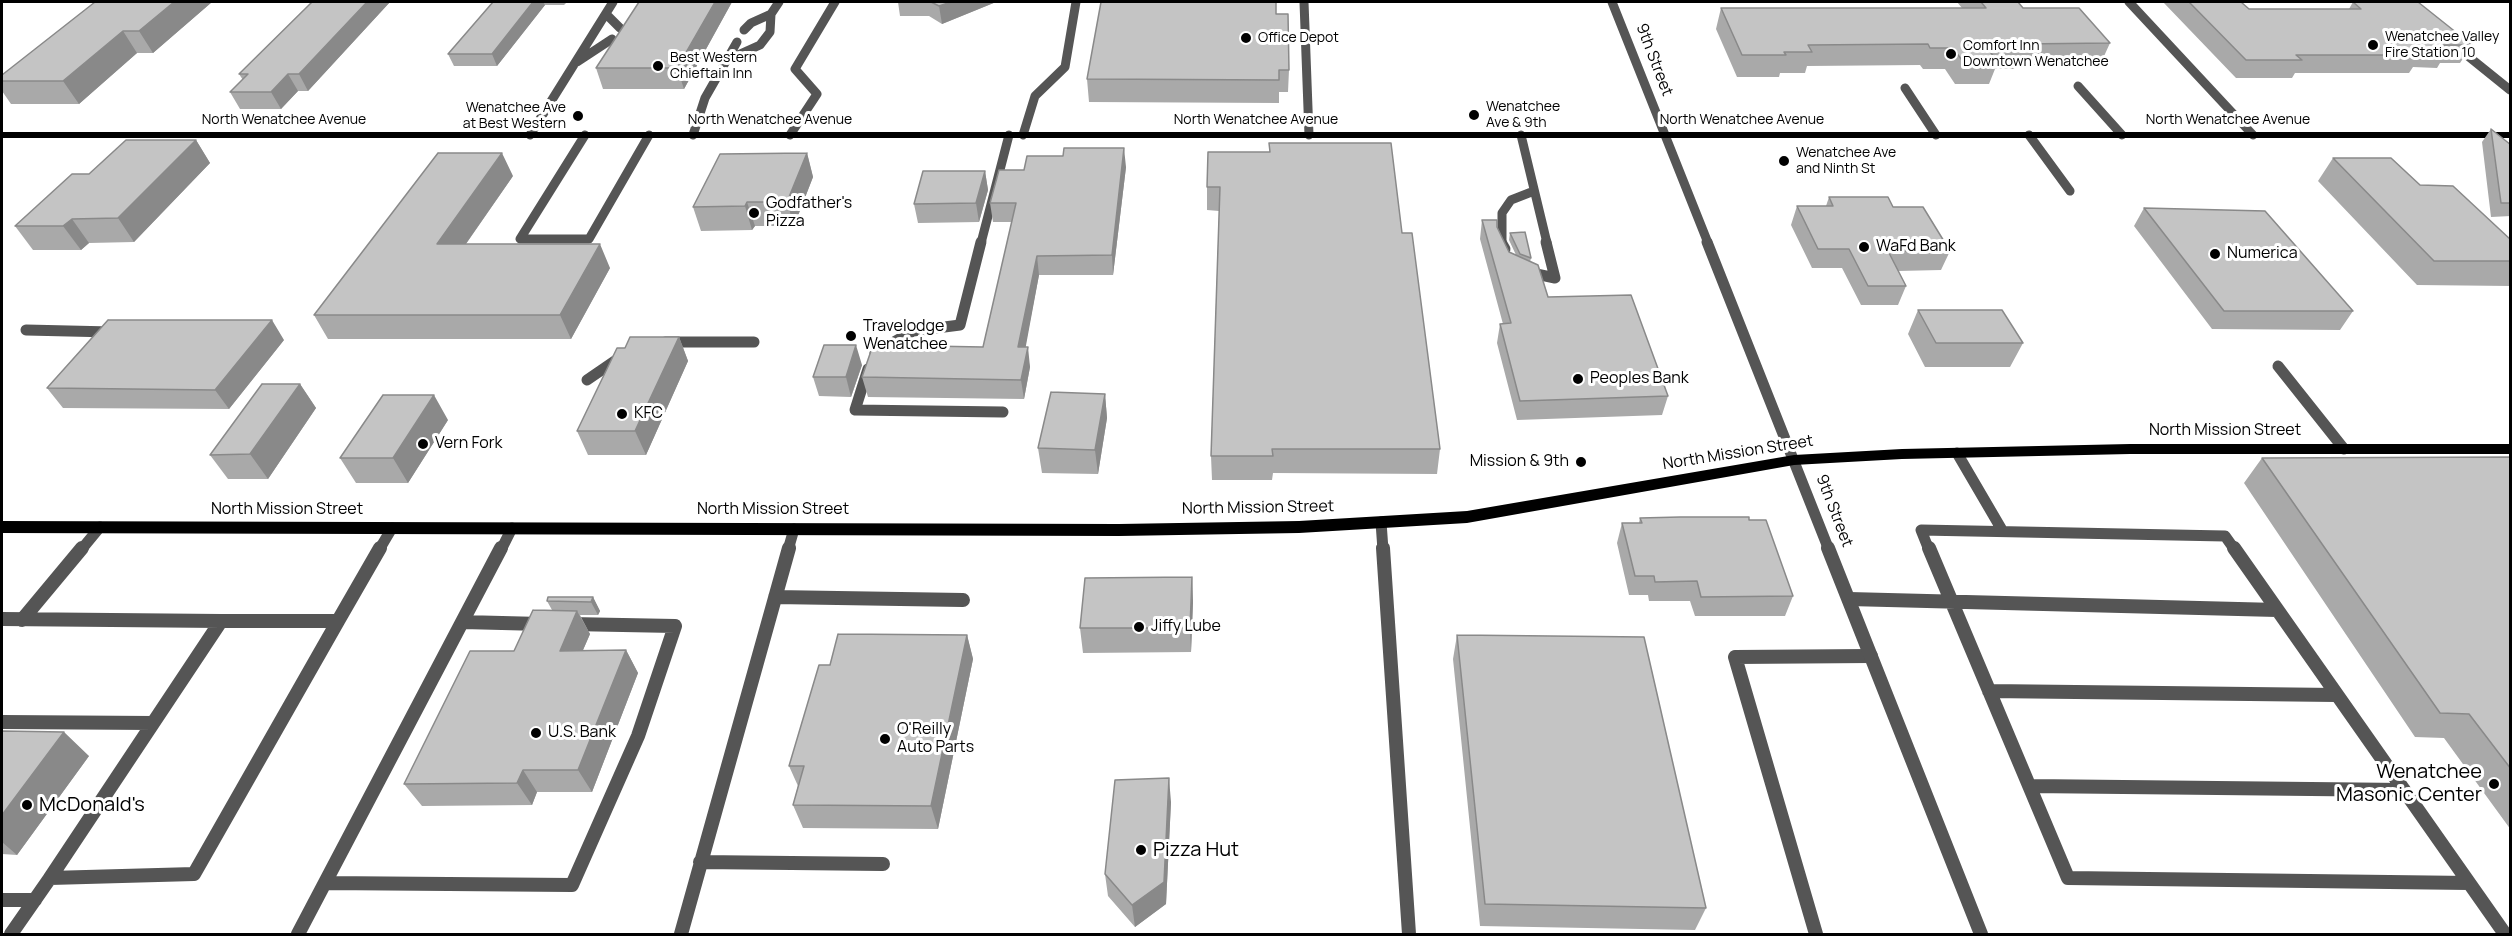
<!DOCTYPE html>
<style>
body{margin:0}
#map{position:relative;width:2512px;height:936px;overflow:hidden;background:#fff;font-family:Manrope,sans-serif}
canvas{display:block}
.frame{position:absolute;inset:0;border:3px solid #000;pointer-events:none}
</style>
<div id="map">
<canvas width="2512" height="936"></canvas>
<div class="frame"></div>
</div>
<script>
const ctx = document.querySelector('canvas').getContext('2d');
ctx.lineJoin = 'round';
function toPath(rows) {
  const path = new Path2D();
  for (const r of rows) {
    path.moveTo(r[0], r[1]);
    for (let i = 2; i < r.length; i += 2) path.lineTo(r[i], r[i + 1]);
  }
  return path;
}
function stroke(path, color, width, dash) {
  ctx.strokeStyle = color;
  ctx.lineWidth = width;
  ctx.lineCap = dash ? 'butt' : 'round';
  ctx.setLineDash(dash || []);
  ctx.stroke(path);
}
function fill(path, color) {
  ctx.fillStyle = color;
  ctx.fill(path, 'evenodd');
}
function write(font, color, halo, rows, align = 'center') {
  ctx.font = font + ' Manrope,sans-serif';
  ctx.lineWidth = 6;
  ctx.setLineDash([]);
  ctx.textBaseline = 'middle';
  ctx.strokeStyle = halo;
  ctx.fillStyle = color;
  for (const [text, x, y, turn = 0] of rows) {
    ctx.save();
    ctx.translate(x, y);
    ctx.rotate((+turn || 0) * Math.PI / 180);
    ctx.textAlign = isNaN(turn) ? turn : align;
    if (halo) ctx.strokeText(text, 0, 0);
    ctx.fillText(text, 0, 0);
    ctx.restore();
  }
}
const serviceFar2 = toPath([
 [1304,2,1309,135],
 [2129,2,2253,135],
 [606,14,620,28],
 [744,30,751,23,771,14,779,2],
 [2453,44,2510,90],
 [729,59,760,45,770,32,771,14],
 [577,62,612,39],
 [2078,86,2122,135],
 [1905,88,1936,135],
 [530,135,613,2],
 [585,135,520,239,589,239,649,135],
 [693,135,705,98,737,42],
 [790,135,817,94,795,69,835,2],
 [1023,135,1035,96,1065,67,1076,2],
 [1521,135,1547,243],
 [2029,135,2070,191],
 [981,243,1009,135],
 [1502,243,1502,213,1511,200,1534,191]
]);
const serviceFar1 = toPath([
 [1501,242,1505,249],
 [1527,272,1555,278,1546,242],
 [26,330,112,332],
 [665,342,754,342],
 [875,353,913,331,960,325,981,242],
 [2278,366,2344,449],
 [868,369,855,410,1003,412],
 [587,380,622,356],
 [1957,453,2002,530],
 [1381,522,1383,550],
 [81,550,100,527],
 [379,550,392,528],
 [501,550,512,528],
 [788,550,794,529],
 [1929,550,1921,530,2225,536,2235,550]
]);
const service = toPath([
 [1383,548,1409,934],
 [1929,548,2068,878,2469,883],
 [2234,548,2505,934],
 [775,597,963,600],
 [1849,599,2277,610],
 [2,619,221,621],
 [22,620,82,548],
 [221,621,338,621,194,874,50,878,221,621],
 [338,621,380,548],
 [463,622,541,624],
 [1989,691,2336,695],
 [2,722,153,723],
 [2030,786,2404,790],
 [700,862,883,864],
 [325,883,572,885,638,736,675,626,570,624],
 [2,900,35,900],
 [11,934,50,878],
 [298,934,501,548],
 [681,934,789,548],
 [1816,934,1735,657,1871,656]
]);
const tertiaryFar2 = toPath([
 [1612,2,1708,243]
]);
const tertiaryFar1 = toPath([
 [1707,242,1829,550]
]);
const tertiary = toPath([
 [1828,548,1981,934]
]);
const primary = toPath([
 [2,132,2510,132,2510,138,2,138,2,132],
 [2130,444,2510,444,2510,454,2130,454,1902,459,1794,465,1467,523,1299,533,1119,536,2,533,2,521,1119,524,1299,521,1467,511,1794,455,1902,449,2130,444]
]);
const wall = toPath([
 [95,2,212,2,153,53,137,53,79,104,11,104,2,91,2,75],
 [312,2,390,2,308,91,298,91,281,109,240,109,230,92,243,80,239,74],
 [493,2,567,2,564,5,545,5,497,66,454,66,448,54],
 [639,2,732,2,684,89,603,89,596,68],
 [898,2,996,2,942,24,929,16,900,16],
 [1957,2,2018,2,2023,8,2110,43,2100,65,2016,65,2014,69,1995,69,1989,84,1955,84,1945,69,1923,69,1920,65,1807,66,1805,73,1780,73,1779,77,1737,77,1716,29,1721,8,1962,8],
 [2163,2,2241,2,2249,9,2349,9,2353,2,2472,45,2460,63,2440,63,2437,68,2413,67,2409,73,2295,73,2292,78,2236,78],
 [1276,14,1289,70,1288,92,1279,92,1279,103,1089,102,1087,79],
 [2491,129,2511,145,2511,216,2491,217,2482,142],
 [196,140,210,163,134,242,89,243,81,250,33,250,15,226,89,174],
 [1269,152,1402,233,1440,449,1437,474,1273,473,1272,480,1212,480,1211,456,1219,211,1207,210,1207,187],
 [807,153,813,177,794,226,755,226,752,230,701,231,693,207],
 [2333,158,2420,185,2511,240,2511,286,2417,285,2318,181],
 [1126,167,1113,275,1039,275,1025,347,1030,367,1024,399,868,397,862,377,983,347,1012,222,993,222,990,203],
 [985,171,988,190,979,222,918,223,914,204],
 [513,176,466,244,610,268,571,339,328,339,314,315],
 [1829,197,1893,207,1950,251,1941,270,1898,271,1906,286,1898,305,1861,305,1842,268,1812,268,1791,225,1797,206,1826,206],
 [2144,208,2353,311,2340,330,2212,329,2134,226],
 [1482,220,1497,227,1509,252,1516,255,1509,240,1510,233,1531,258,1530,262,1548,297,1668,396,1662,415,1517,420,1497,343,1500,324,1503,324,1480,239],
 [1918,310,2023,343,2010,367,1925,367,1908,334],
 [679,337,688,361,646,455,588,455,577,431,625,348],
 [284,340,229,409,63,408,47,388],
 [862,365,851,397,819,396,813,377],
 [300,384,316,408,268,479,228,479,210,455],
 [1105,394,1107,418,1098,474,1042,473,1038,448],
 [448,420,408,483,356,483,340,458],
 [2511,457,2511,830,2444,738,2415,737,2244,483,2262,458],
 [1640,518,1749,520,1793,596,1785,616,1695,616,1690,601,1649,601,1648,595,1629,595,1617,543,1622,523,1639,523],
 [1192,577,1193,602,1191,652,1083,653,1080,628],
 [593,597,600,611,598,615,580,615,590,634,583,650,626,650,638,673,592,792,537,792,532,805,422,806,404,784,514,651,552,610,547,601],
 [967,635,973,659,938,829,803,828,793,805,798,786,789,766,830,665],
 [1457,635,1706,908,1695,930,1480,926,1453,659],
 [2,731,89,756,17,855,2,854],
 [1171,802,1166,904,1135,927,1108,896,1105,874]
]);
const shadedWall = toPath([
 [174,2,212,2,153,53,139,31],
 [367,2,390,2,308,91,299,74],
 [533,2,543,2,545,5,497,66,492,54],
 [715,2,732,2,684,89,677,68],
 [951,2,996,2,942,24,939,6],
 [123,31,137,53,79,104,63,81],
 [288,74,298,91,281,109,271,92],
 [196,140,210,163,134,242,118,218],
 [1124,148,1126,167,1113,275,1112,255],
 [502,153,513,176,449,268,437,244],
 [807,153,813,177,794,226,787,202],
 [985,171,988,190,979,222,976,203],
 [747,202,755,226,752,230,745,206],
 [72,219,89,243,81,250,63,226],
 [600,244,610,268,571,339,560,315],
 [1037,256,1039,275,1022,367,1018,347],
 [272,320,284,340,229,409,215,390],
 [679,337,688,361,646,455,635,431],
 [856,345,862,365,851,397,846,377],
 [1028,347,1030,367,1024,399,1021,380],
 [300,384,316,408,268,479,250,454],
 [1105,394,1107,418,1098,474,1095,450],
 [434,395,448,420,408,483,393,458],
 [1192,577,1193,602,1191,652,1190,628],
 [593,597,600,611,598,615,591,602],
 [577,611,590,634,573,673,560,651],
 [967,635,973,659,938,829,931,806],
 [626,650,638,673,592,792,578,770],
 [64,732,89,756,17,855,2,842,2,815],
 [523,770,537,792,532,805,517,783],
 [1169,778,1171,802,1166,904,1135,927,1132,905]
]);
const building = toPath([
 [95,2,174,2,139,31,123,31,63,81,2,81,2,75,95,2],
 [312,2,367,2,299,74,288,74,271,92,230,92,248,74,239,74,312,2],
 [493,2,533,2,492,54,448,54,493,2],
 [639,2,715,2,677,68,596,68,639,2],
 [931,2,951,2,939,6,931,2],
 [1101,2,1276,2,1276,14,1288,14,1289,70,1279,70,1279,80,1087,79,1101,2],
 [1981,2,2018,2,2023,8,2079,8,2110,43,2021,44,2023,48,1987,48,1998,62,1964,63,1953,48,1930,48,1928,44,1808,45,1812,52,1784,52,1786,55,1742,55,1721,8,1986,8,1981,2],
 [2189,2,2241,2,2249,9,2361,9,2353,2,2418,2,2472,45,2443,45,2449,50,2415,50,2421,55,2296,55,2302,60,2246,60,2189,2],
 [2491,129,2511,145,2511,203,2501,203,2491,129],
 [126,140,196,140,118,218,72,219,63,226,15,226,72,174,89,174,126,140],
 [1269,143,1391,143,1402,233,1412,233,1440,449,1272,449,1273,456,1211,456,1220,187,1207,187,1208,152,1270,152,1269,143],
 [1064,148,1124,148,1112,255,1037,256,1018,347,1028,347,1021,380,862,377,873,345,983,347,1016,203,990,203,999,170,1024,170,1027,156,1063,156,1064,148],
 [438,153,502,153,437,244,600,244,560,315,314,315,438,153],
 [807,153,787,202,747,202,745,206,693,207,720,154,807,153],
 [2333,158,2391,158,2420,185,2453,186,2511,240,2511,261,2434,261,2333,158],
 [923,171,985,171,976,203,914,204,923,171],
 [1829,197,1888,197,1893,207,1923,207,1950,251,1888,251,1906,286,1868,286,1849,249,1818,249,1797,206,1833,206,1829,197],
 [2144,208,2265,211,2353,311,2224,311,2144,208],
 [1482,220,1497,220,1497,227,1509,252,1538,265,1548,297,1631,295,1668,396,1520,401,1500,324,1511,323,1482,220],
 [1525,232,1531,258,1520,254,1510,233,1525,232],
 [1918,310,2002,310,2023,343,1936,343,1918,310],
 [108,320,272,320,215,390,47,388,108,320],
 [630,337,679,337,635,431,577,431,617,348,625,348,630,337],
 [824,345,856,345,846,377,813,377,824,345],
 [262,384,300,384,250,454,210,455,262,384],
 [1051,392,1105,394,1095,450,1038,448,1051,392],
 [383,395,434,395,393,458,340,458,383,395],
 [2511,457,2511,769,2469,714,2440,713,2262,458,2511,457],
 [1680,517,1749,517,1749,520,1766,520,1793,596,1701,597,1697,581,1655,582,1654,576,1635,576,1622,523,1642,523,1640,518,1680,517],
 [1192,577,1190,628,1080,628,1085,578,1192,577],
 [548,597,593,597,591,602,547,601,548,597],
 [533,610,577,611,560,651,626,650,578,770,523,770,517,783,404,784,470,651,514,651,533,610],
 [838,634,967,635,931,806,793,805,804,766,789,766,819,665,830,665,838,634],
 [1457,635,1644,637,1706,908,1485,904,1457,635],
 [2,731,64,732,2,815,2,731],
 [1169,778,1164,882,1132,905,1105,874,1115,780,1169,778]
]);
const markers = [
 [1246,38,6,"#000"],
 [2373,45,6,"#000"],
 [1951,54,6,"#000"],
 [658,66,6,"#000"],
 [1474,115,6,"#000"],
 [578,116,6,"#000"],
 [1784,161,6,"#000"],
 [754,213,6,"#000"],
 [1864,247,6,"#000"],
 [2215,254,6,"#000"],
 [851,336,6,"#000"],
 [1578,379,6,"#000"],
 [622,414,6,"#000"],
 [423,444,6,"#000"],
 [1581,462,6,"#000"],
 [1139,627,6,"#000"],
 [536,733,6,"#000"],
 [885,739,6,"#000"],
 [2494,784,6,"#000"],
 [27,805,6,"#000"],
 [1141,850,6,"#000"]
];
const farPoinames = [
 ["Wenatchee Valley",2385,37],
 ["Fire Station 10",2385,53],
 ["Office Depot",1258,38],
 ["Comfort Inn",1963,46],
 ["Downtown Wenatchee",1963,62],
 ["Best Western",670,58],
 ["Chieftain Inn",670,74],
 ["Wenatchee",1486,107],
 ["Ave & 9th",1486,123],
 ["Wenatchee Ave",566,108,"right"],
 ["at Best Western",566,124,"right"],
 ["Wenatchee Ave",1796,153],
 ["and Ninth St",1796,169]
];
const farStreetnames = [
 ["North Wenatchee Avenue",284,120],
 ["North Wenatchee Avenue",770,120],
 ["North Wenatchee Avenue",1256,120],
 ["North Wenatchee Avenue",1742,120],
 ["North Wenatchee Avenue",2228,120]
];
const streetNames = [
 ["9th Street",1654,60,69],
 ["North Mission Street",2225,431],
 ["North Mission Street",1738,453,-9],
 ["North Mission Street",1258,508,-1],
 ["North Mission Street",287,510],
 ["North Mission Street",773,510],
 ["9th Street",1834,511,69]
];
const poiNames = [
 ["Godfather's",766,204],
 ["Pizza",766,222],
 ["WaFd Bank",1876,247],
 ["Numerica",2227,254],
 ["Travelodge",863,327],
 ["Wenatchee",863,345],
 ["Peoples Bank",1590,379],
 ["KFC",634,414],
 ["Vern Fork",435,444],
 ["Mission & 9th",1569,462,"right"],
 ["Jiffy Lube",1151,627],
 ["O'Reilly",897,730],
 ["Auto Parts",897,748],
 ["U.S. Bank",548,733]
];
const nearPoinames = [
 ["Wenatchee",2482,772,"right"],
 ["Masonic Center",2482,795,"right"],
 ["McDonald's",39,805],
 ["Pizza Hut",1153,850]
];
stroke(serviceFar2, '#555', 9);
stroke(serviceFar1, '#555', 11);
stroke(service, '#555', 14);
stroke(tertiaryFar2, '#555', 9);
stroke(tertiaryFar1, '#555', 11);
stroke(tertiary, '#555', 14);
fill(primary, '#000');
fill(wall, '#a9a9a9');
fill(shadedWall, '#898989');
fill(building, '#c4c4c4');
stroke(building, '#898989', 1.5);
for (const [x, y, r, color] of markers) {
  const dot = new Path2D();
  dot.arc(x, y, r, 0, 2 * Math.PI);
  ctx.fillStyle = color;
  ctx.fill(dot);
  stroke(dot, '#fff', 2);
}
write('14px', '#000', '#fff', farPoinames, 'left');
write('14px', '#000', '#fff', farStreetnames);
write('16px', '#000', '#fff', streetNames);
write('16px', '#000', '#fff', poiNames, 'left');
write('20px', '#000', '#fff', nearPoinames, 'left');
</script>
